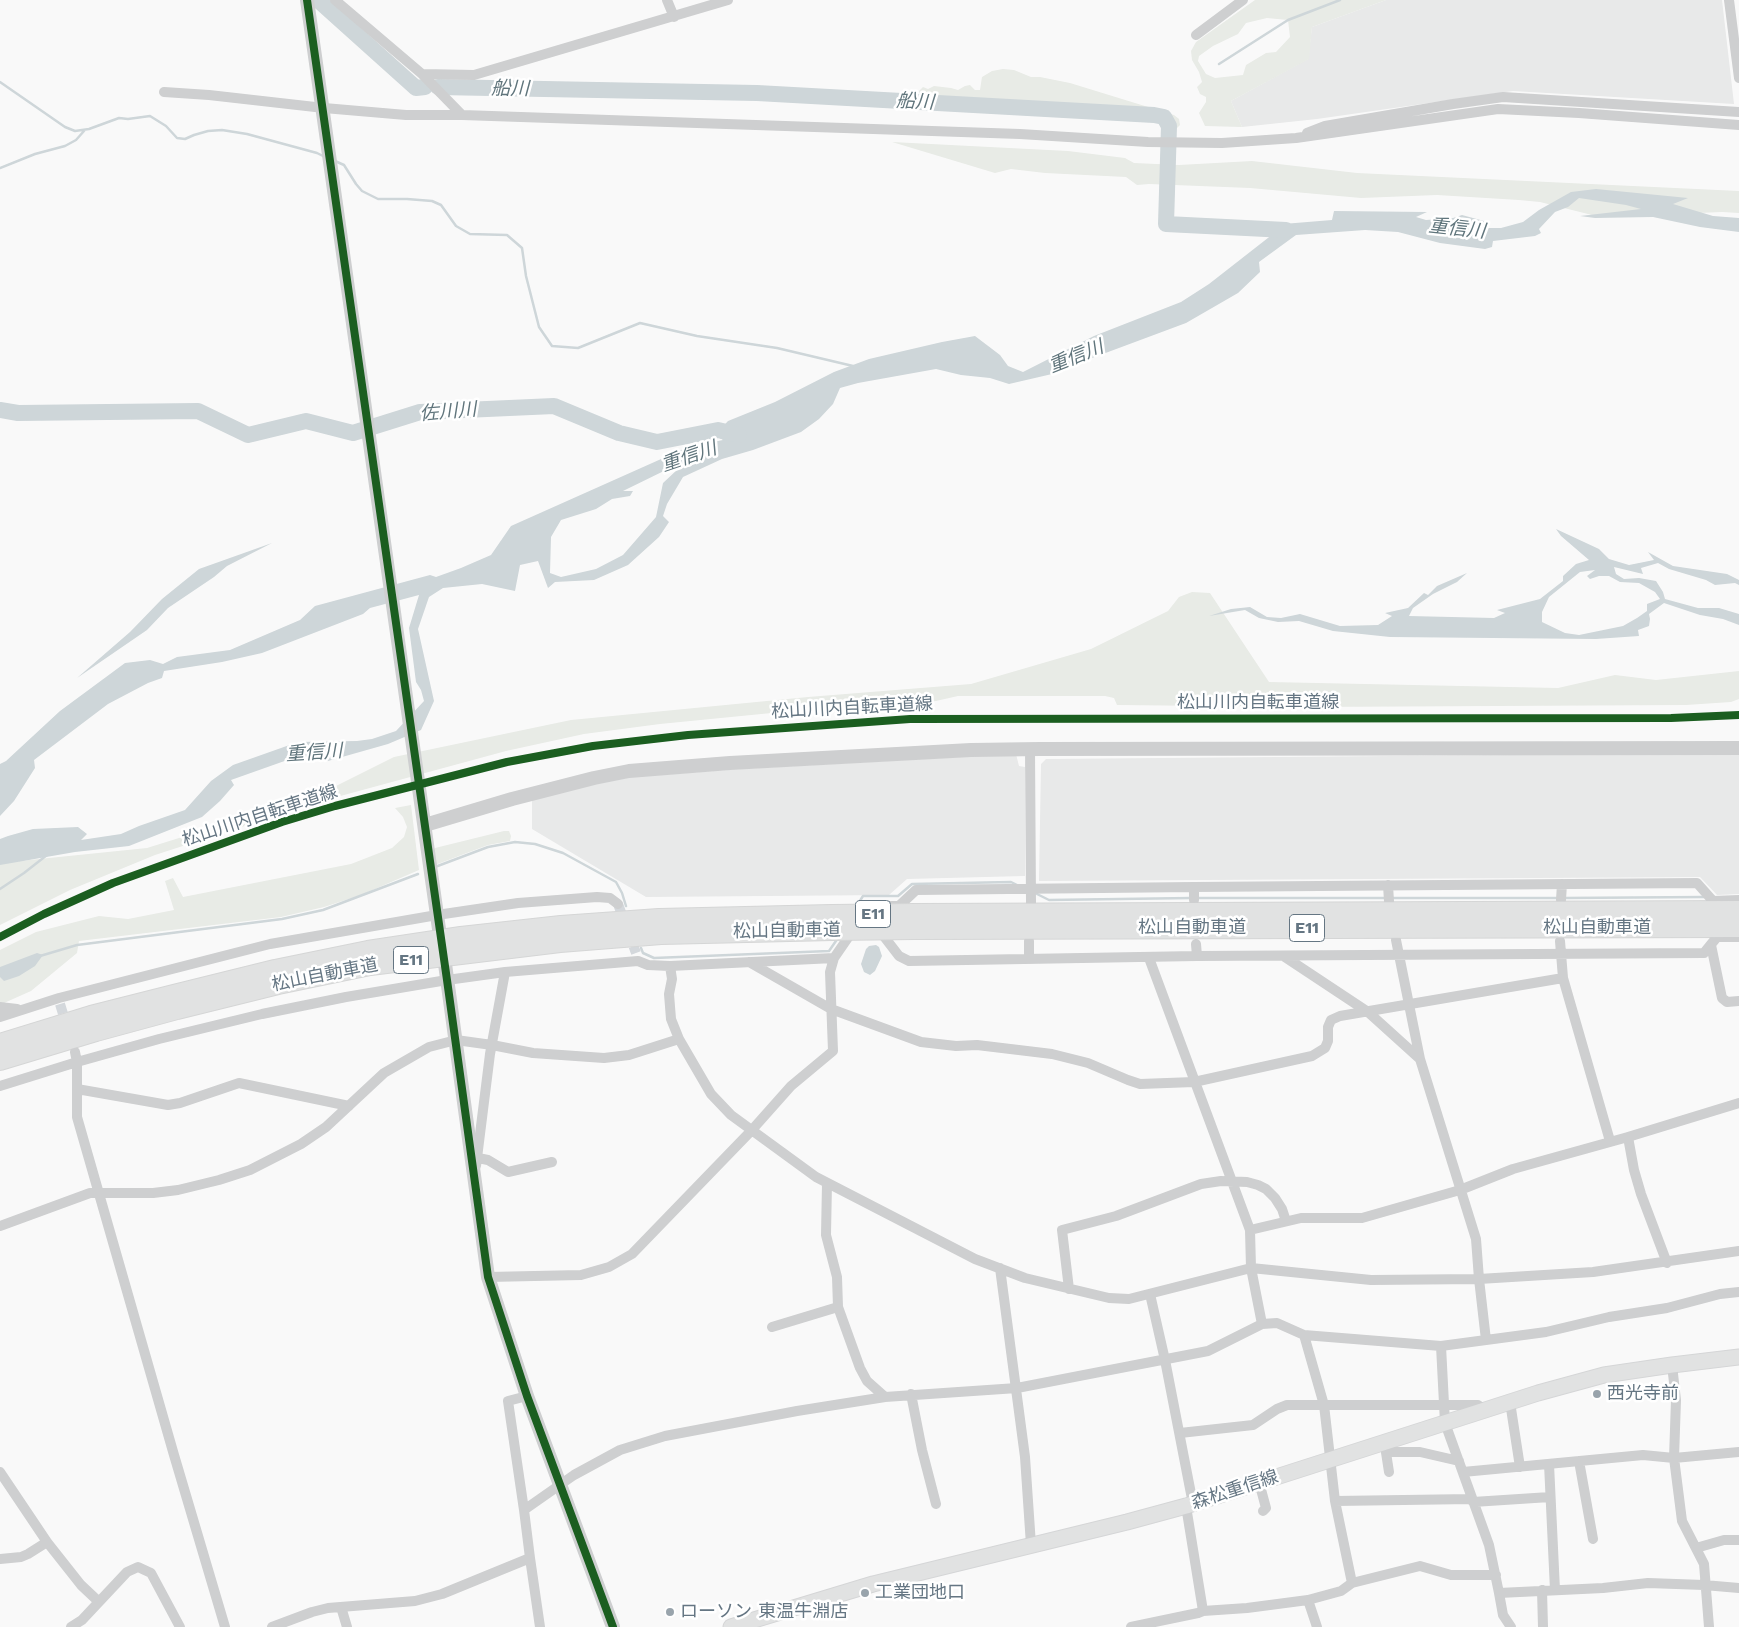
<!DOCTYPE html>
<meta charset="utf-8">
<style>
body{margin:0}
canvas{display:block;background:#f9f9f9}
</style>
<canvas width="1739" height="1627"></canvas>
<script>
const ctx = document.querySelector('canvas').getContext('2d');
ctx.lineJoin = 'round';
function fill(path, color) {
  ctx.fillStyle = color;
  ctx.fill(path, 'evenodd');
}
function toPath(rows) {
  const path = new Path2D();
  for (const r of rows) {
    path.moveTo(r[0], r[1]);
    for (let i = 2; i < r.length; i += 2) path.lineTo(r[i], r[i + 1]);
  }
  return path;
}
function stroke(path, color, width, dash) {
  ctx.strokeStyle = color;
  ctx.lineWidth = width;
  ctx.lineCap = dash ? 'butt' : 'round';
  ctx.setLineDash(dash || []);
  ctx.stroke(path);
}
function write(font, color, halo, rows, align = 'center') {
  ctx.font = font + ' "Work Sans","Noto Sans JP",sans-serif';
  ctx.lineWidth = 5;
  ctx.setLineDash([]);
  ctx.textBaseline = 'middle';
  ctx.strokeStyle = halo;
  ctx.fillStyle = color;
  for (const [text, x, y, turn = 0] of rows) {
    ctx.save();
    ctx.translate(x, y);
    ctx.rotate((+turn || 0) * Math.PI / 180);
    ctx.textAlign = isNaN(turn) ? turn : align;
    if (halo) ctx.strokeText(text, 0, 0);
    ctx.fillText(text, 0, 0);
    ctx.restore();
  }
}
const built = toPath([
 [1386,0,1722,0,1734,104,1513,91,1317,119,1242,127,1231,101,1308,59,1312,27],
 [1739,753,1739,894,1717,895,1700,877,1039,881,1041,764,1046,759],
 [1016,754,1019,766,1025,767,1025,876,907,879,889,895,646,897,532,829,532,799,587,785,632,777,741,769]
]);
const green = toPath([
 [1255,0,1386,0,1312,27,1309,59,1231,101,1242,127,1205,126,1199,113,1206,102,1206,97,1200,94,1197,87,1202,82,1199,72,1192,60,1191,51,1196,42],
 [1267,18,1288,20,1290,37,1276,52,1266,53,1246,65,1243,75,1215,78,1206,74,1198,61,1199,56,1213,46,1238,34,1246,23],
 [1003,69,1014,70,1031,77,1040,77,1070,83,1174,115,1179,119,1180,125,1176,129,1173,128,1166,117,1159,114,1102,109,924,99,920,96,919,91,923,87,928,89,934,86,951,88,958,90,965,86,970,85,975,90,980,90,982,77,992,71],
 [892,142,1068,151,1125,158,1134,163,1179,165,1252,161,1357,173,1739,191,1739,213,1722,212,1600,217,1540,202,1519,200,1437,195,1361,198,1250,188,1149,184,1137,185,1126,177,1045,173,1011,169,995,173],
 [1192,592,1210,593,1269,682,1558,688,1615,675,1656,680,1739,671,1739,699,1731,702,1686,705,1308,707,1117,705,1114,698,1105,696,958,696,936,701,802,710,660,724,584,734,506,751,322,801,155,855,70,890,0,925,0,863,147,848,320,794,394,757,571,720,808,697,971,684,1091,649,1168,611,1179,597],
 [411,805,419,870,361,895,324,907,281,917,79,941,77,953,31,991,4,1003,0,1003,0,950,36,932,99,916,128,919,174,910,165,881,173,878,183,897,351,864,392,848,404,837,407,827,403,817,395,808],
 [504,831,509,831,511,836,510,841,488,845,435,865,433,851,435,848]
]);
const water = toPath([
 [1596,189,1688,198,1673,204,1713,216,1739,218,1739,232,1700,227,1653,217,1595,218,1580,216,1641,209,1626,205,1579,198,1568,207,1555,212,1539,229,1541,233,1535,236,1493,241,1492,247,1485,249,1440,243,1398,232,1365,230,1296,235,1259,262,1260,272,1238,293,1186,323,1076,364,1065,371,1009,384,990,378,961,375,936,369,858,383,840,388,833,404,819,419,801,432,753,450,722,459,683,477,667,504,663,516,669,522,659,537,628,565,594,580,555,582,548,588,538,561,520,565,515,591,482,584,443,588,429,597,418,629,434,701,421,730,388,744,328,761,324,758,293,758,231,780,234,785,220,801,202,817,129,846,75,852,0,865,0,839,8,836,33,829,78,827,87,834,81,840,121,834,139,826,185,810,211,781,233,765,298,742,357,741,372,739,396,731,424,701,421,690,416,682,409,628,419,595,370,608,363,614,262,653,222,662,164,671,162,678,148,683,108,704,34,760,35,768,14,801,0,816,0,764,6,761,60,711,125,663,150,660,163,664,177,657,230,650,300,620,315,606,430,575,436,577,461,568,491,555,511,526,688,447,723,440,715,435,728,421,775,402,834,372,869,359,942,342,975,336,1000,355,1008,366,1023,372,1094,336,1181,302,1209,284,1273,234,1283,224,1332,220,1334,211,1427,212,1416,217,1426,220,1453,218,1462,215,1484,221,1484,228,1501,228,1523,222,1539,210,1571,192],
 [670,468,678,469,663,483,656,517,623,555,596,569,561,577,550,573,551,537,561,520,596,509,612,499,630,496,633,491,623,491],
 [1556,529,1599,549,1609,559,1629,565,1654,560,1648,552,1673,566,1727,574,1739,580,1739,585,1735,583,1715,585,1706,580,1669,569,1658,563,1641,568,1643,574,1614,567,1616,574,1624,579,1639,578,1656,581,1663,592,1665,599,1698,608,1719,608,1739,614,1739,625,1723,619,1700,615,1664,603,1649,614,1650,619,1649,626,1638,630,1639,636,1596,639,1390,637,1333,631,1299,621,1278,622,1259,618,1245,610,1209,616,1231,609,1250,607,1267,617,1281,618,1300,614,1340,626,1378,625,1392,616,1385,613,1408,608,1424,593,1428,595,1437,586,1467,573,1457,582,1433,594,1413,608,1409,616,1494,618,1505,613,1497,610,1540,599,1563,581,1563,576,1576,564,1589,560,1561,536],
 [1595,570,1587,576,1590,579,1599,576,1609,576,1620,582,1639,583,1655,592,1660,599,1647,604,1647,611,1637,618,1623,626,1579,635,1565,633,1542,622,1542,612,1549,597,1580,572],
 [272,543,227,566,214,577,168,608,147,630,77,678,130,632,162,599,199,569],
 [876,945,879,947,882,956,875,971,870,975,864,972,861,964,866,949,869,946],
 [37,953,43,955,35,966,19,976,4,981,0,977,0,967]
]);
const stream = toPath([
 [1219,64,1288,20,1340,0],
 [0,82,65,127,75,131,89,129,119,118,128,119,150,116,166,126,177,138,185,139,194,135,208,131,222,130,247,134,317,153,325,157],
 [335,161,344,165,356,184,362,191,378,199,407,199,432,201,441,205,456,226,470,234,507,235,522,248,526,276,539,327,552,346,578,348,640,323,697,336,777,348,853,366],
 [0,168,35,154,65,146,76,140,84,131],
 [435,867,488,847,515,842,535,844,563,853,616,882,622,893,626,906],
 [0,889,24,873,47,855],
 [1033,892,1049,900,1191,898],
 [1197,898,1386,898],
 [1392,898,1559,898],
 [1564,898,1704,897],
 [856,907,863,896,898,896,912,884,1011,882,1017,885],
 [641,948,643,953,654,958,829,951,838,938],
 [40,956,77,945,282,919,323,910,418,874]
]);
const river = toPath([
 [318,0,416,88,425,87],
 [438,87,757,93,1154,115,1164,117,1169,126,1166,224,1286,230],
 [0,410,18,413,198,411,248,435,306,421,353,433,420,412,554,406,619,433,657,442,718,430,739,435]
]);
const minorTunnel = toPath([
 [618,904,636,953],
 [60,1004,67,1027]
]);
const minor = toPath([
 [335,0,422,74,462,115],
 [667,0,674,17],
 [1729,0,1739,78],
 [1196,35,1243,0],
 [422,74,474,75,728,0],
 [164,92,209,95,324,108,406,115,462,115,1020,134,1148,142,1222,143,1296,138,1498,109,1579,113,1739,125],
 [1307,133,1325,126,1453,104,1503,97,1739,112],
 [1030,749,1031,903],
 [1388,885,1389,901],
 [1194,900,1194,887,1697,883,1713,901,1739,900],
 [1561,900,1562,884],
 [888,906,899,906,916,890,1194,887],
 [879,930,899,956,909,961,1197,956,1704,953,1717,937,1739,937],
 [1396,940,1420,1059],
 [1029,941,1029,959],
 [1560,941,1563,978,1610,1141],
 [1196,944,1197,956],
 [1711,945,1722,998,1727,1002,1739,1001],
 [1285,957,1368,1012,1420,1059,1476,1239,1479,1279,1486,1340],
 [1149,958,1250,1230,1251,1268,1262,1324],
 [749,962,831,1009,921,1042,956,1046,977,1045,1052,1054,1088,1063,1128,1080,1140,1084,1194,1082,1312,1056,1325,1048,1328,1041,1328,1027,1331,1020,1340,1016,1563,978],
 [670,966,672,979,669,994,671,1019,679,1039,711,1094,731,1115,816,1177,975,1259,1025,1278,1109,1298,1129,1299,1251,1268,1371,1280,1479,1279,1593,1272,1739,1251],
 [0,1007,17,1009],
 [0,1017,59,998,270,944,437,915,518,903,597,897,610,898,618,904],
 [75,1052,77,1062,77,1117,174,1455,225,1627],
 [0,1086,77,1062,159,1039,262,1014,346,997,447,980,505,972,638,961,648,965,670,966,834,958,854,929],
 [77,1089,168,1105,180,1103,239,1083,349,1106],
 [1628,1137,1634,1170,1641,1194,1667,1263],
 [478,1158,488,1160,508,1172,552,1162],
 [476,1166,490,1054,505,972],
 [827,1183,826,1235,837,1277,838,1307,860,1368,867,1381,885,1397],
 [0,1226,90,1193,153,1193,178,1190,219,1180,250,1170,301,1144,326,1127,384,1073,429,1047,456,1040,492,1045,533,1053,604,1058,629,1055,679,1039],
 [1250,1230,1301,1218,1362,1218,1460,1190,1513,1169,1628,1137,1739,1103],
 [1000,1268,1025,1457,1031,1545],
 [488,1277,581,1275,609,1267,632,1254,751,1131,791,1086,833,1051,830,972,834,958],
 [1069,1289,1062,1230,1116,1216,1201,1184,1221,1181,1247,1182,1258,1185,1266,1189,1275,1198,1282,1209,1286,1221],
 [1150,1294,1165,1360,1193,1504],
 [772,1327,838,1307],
 [1304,1335,1324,1405,1335,1501,1352,1583],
 [1441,1346,1445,1423,1489,1545,1499,1593,1603,1588,1648,1583,1704,1585,1739,1588],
 [1672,1365,1676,1400,1674,1458,1682,1521,1704,1564,1709,1627],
 [911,1394,922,1450,936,1504],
 [1510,1402,1520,1467],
 [1180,1433,1253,1425,1277,1409,1287,1405,1478,1405,1485,1410],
 [1385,1446,1389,1472],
 [1386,1452,1420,1452,1459,1461],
 [1579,1461,1593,1539],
 [1549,1464,1555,1590],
 [0,1472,47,1542,81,1585,98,1601],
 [1463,1472,1643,1455,1674,1458,1739,1452],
 [1259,1482,1266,1508,1263,1511],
 [1335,1501,1472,1499],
 [1473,1502,1550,1497],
 [524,1510,508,1401,527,1396],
 [1696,1548,1724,1540,1739,1540],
 [530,1558,540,1627],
 [0,1559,21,1557,28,1554,47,1542],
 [1542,1590,1543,1627],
 [1499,1593,1503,1615,1511,1627],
 [1308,1600,1317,1627],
 [341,1607,347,1627],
 [1203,1611,1247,1608,1308,1600,1341,1591,1352,1583,1420,1566,1451,1575,1496,1575],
 [71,1627,82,1620,127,1572,138,1567,151,1573,180,1627],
 [272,1627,312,1612,328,1608,415,1601,442,1594,530,1558,524,1510,574,1475,620,1450,665,1436,797,1411,885,1397,1017,1388,1208,1351,1262,1324,1277,1323,1304,1335,1441,1346,1546,1332,1609,1317,1667,1308,1720,1294,1739,1292],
 [1131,1627,1198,1613,1203,1611,1186,1506]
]);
const tertiary = toPath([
 [307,0,439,929],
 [425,825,512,799,594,778,629,771,730,763,971,750,1040,749,1739,748],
 [445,964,488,1277,527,1396,613,1627]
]);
const secondary = toPath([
 [731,1627,873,1584,1127,1522,1186,1506,1538,1393,1604,1375,1672,1365,1739,1357]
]);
const motorway = toPath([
 [914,914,1739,911],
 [915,929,1739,927],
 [0,1044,91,1016,174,995,275,970,368,951,461,937,561,926,659,919,832,915],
 [0,1060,96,1031,177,1009,278,984,370,965,560,942,661,934,833,930]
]);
const motorwayBridge = toPath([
 [832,915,914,914],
 [833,930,915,929]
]);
const cycleway = toPath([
 [307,0,447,980,488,1277,527,1396,613,1627],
 [0,937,44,914,113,883,282,822,335,806,507,762,593,746,688,735,910,719,1671,718,1739,715]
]);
const markers = [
 [1597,1394,5,"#99a4ac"],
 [865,1593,5,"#99a4ac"],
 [670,1612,5,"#99a4ac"]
];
const shields = [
 [873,914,35],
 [1307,928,35],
 [411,960,35]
];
const shieldNames = [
 ["E11",873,914],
 ["E11",1307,928],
 ["E11",411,960]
];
const streetNames = [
 ["松山川内自転車道線",1258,703],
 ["松山川内自転車道線",852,708,-3],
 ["松山川内自転車道線",260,816,-18],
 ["松山自動車道",1192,928],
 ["松山自動車道",1597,928],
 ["松山自動車道",787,931,-1],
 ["松山自動車道",325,975,-11],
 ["森松重信線",1235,1490,-18]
];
const poiNames = [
 ["西光寺前",1607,1394],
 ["工業団地口",875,1593],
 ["ローソン 東温牛淵店",680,1612]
];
const waterNames = [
 ["船川",510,89,1],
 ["船川",915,102,3],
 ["重信川",1457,229,6],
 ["重信川",1076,357,-22],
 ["佐川川",448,412,-5],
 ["重信川",689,457,-19],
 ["重信川",314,753,-4]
];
fill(built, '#e8e9e9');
fill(green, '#e8ebe6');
fill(water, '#ced6d9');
stroke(stream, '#ced6d9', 2.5);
stroke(river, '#ced6d9', 16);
stroke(minorTunnel, '#d4d8dc', 10, [10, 5]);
stroke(secondary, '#d5d6d7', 17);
stroke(motorway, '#d5d6d6', 22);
stroke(minor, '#cecfd0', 10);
stroke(tertiary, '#cecfd0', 14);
stroke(secondary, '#e1e2e2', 15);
stroke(motorway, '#e1e2e2', 20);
stroke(motorwayBridge, '#d5d6d6', 22, []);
stroke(motorwayBridge, '#e1e2e2', 20);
stroke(cycleway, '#1b5e20', 8);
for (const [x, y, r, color] of markers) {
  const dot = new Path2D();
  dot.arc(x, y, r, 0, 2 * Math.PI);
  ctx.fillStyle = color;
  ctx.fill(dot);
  stroke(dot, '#fff', 2);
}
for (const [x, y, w] of shields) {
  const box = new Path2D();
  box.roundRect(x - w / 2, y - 13.5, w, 27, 4);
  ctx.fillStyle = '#fff';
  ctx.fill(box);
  stroke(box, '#657683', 1);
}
write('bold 16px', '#657683', null, shieldNames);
write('18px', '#657683', '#fff', streetNames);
write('18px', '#657683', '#fff', poiNames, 'left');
write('italic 19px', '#60757c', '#fff', waterNames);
</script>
